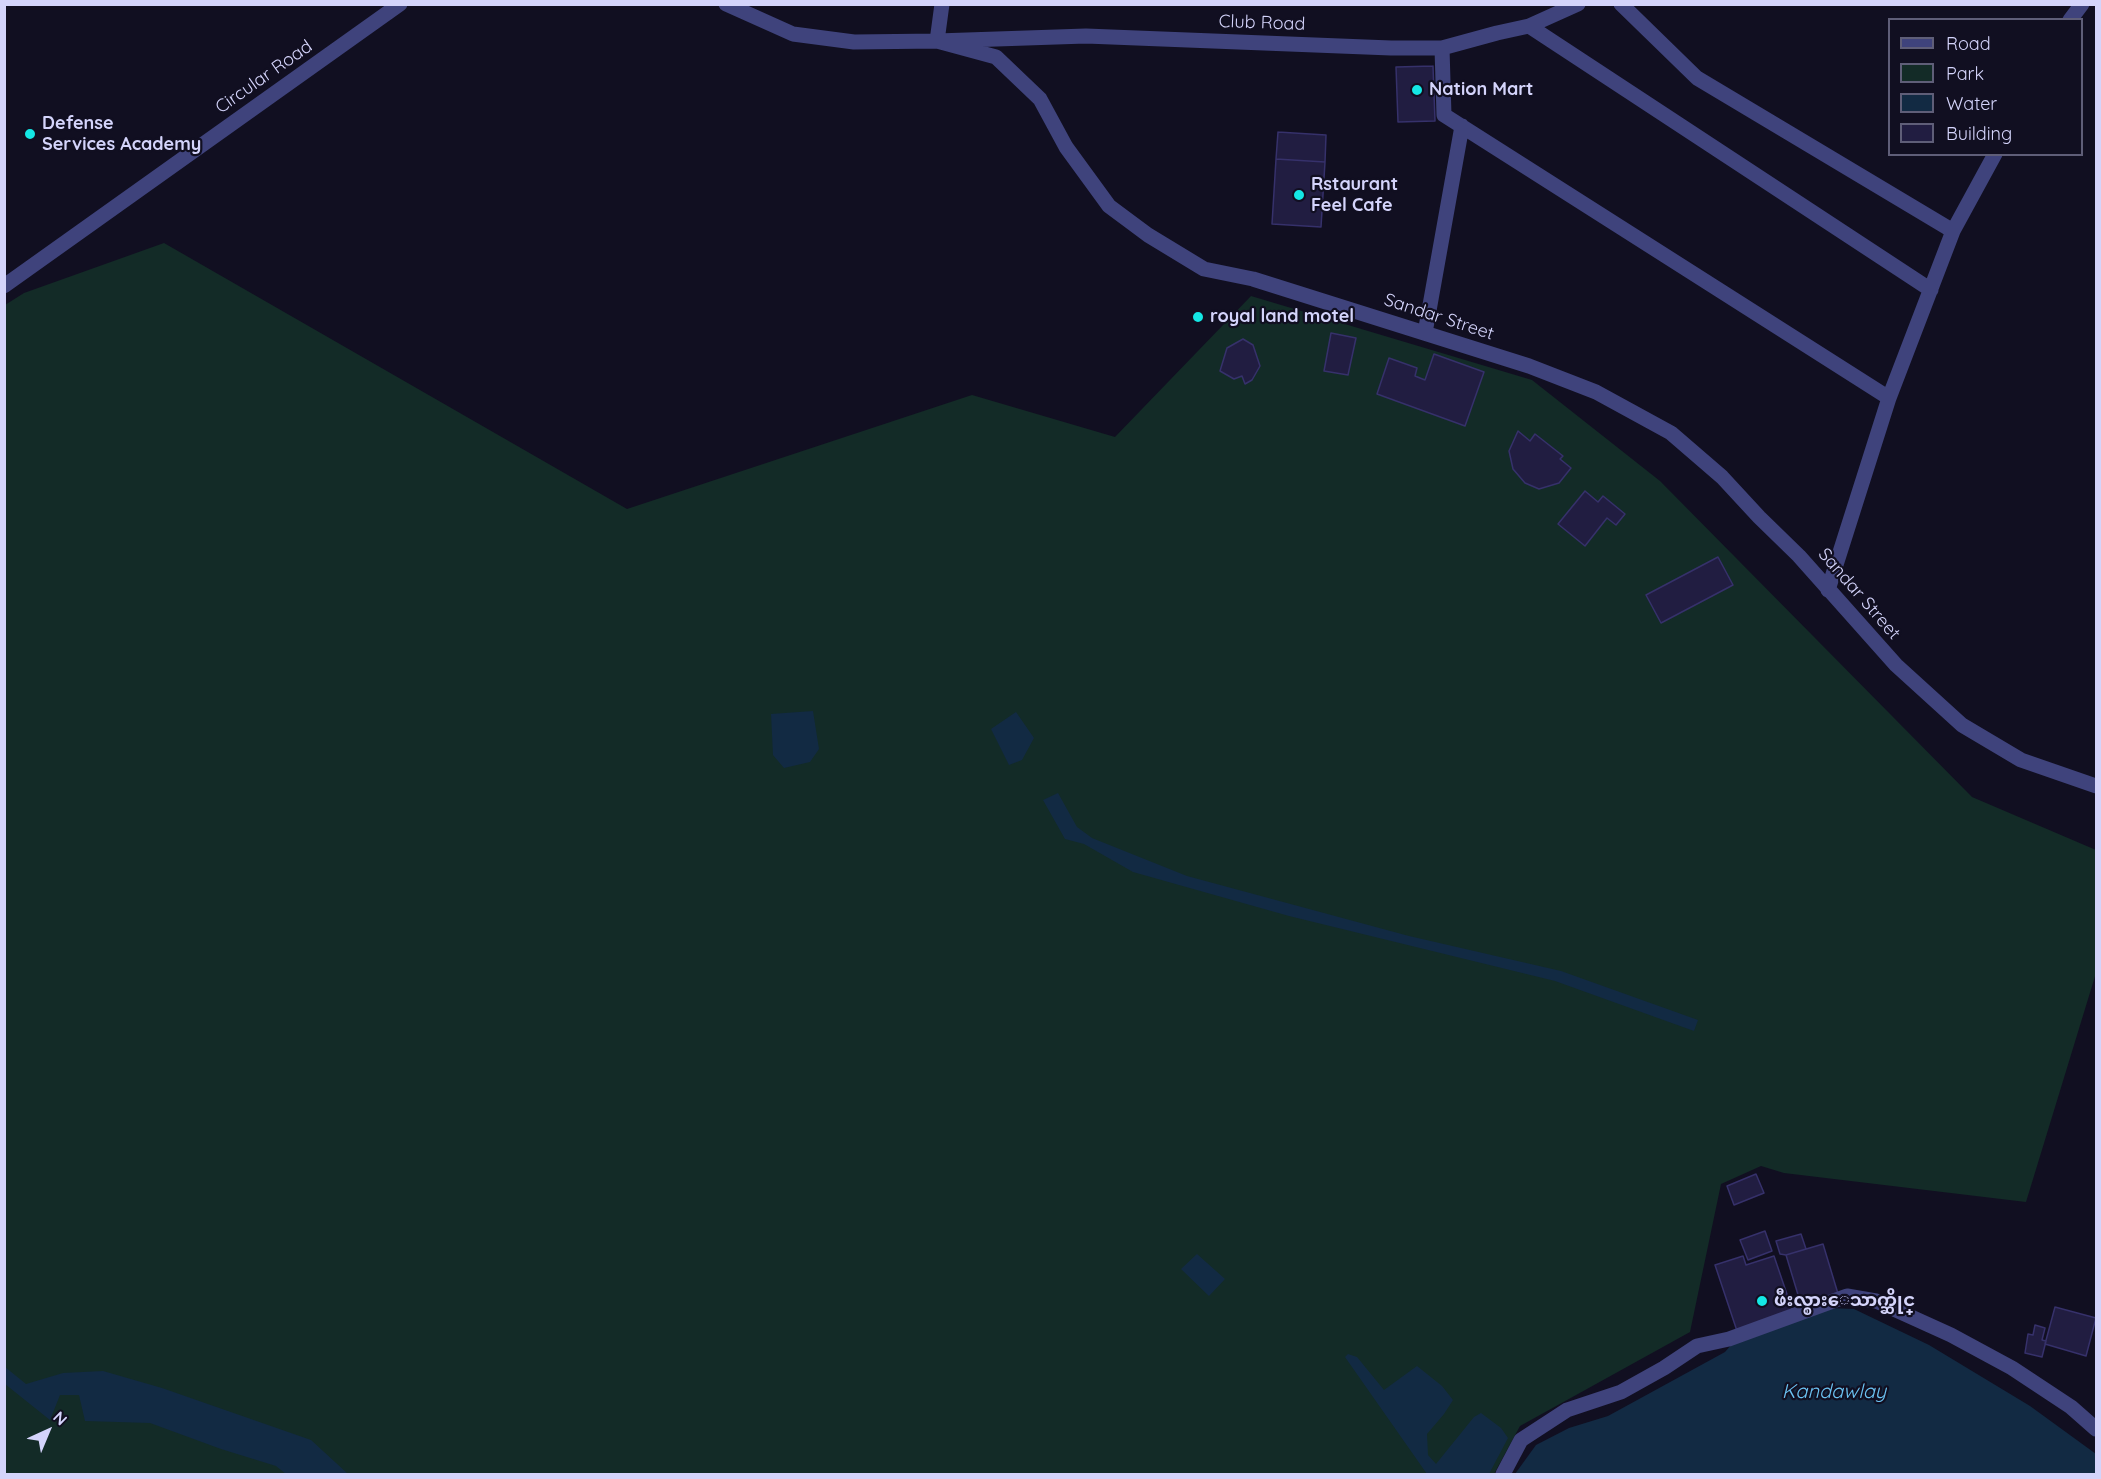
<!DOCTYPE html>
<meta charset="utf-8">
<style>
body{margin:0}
#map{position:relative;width:2101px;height:1479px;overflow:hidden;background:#110f21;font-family:Quicksand,sans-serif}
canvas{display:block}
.frame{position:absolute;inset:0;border:6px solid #d4d4fb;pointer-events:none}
.legend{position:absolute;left:1888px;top:18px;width:195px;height:138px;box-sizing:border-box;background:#110f21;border:2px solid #5f5e78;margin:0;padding:8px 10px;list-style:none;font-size:18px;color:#d4d4fb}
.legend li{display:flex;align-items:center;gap:12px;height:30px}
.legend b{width:30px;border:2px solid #5f5e78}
.north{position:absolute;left:18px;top:1401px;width:60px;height:60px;-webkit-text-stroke:4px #110f21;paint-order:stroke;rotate:44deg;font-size:16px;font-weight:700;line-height:24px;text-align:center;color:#d4d4fb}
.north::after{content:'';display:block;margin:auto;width:21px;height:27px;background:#d4d4fb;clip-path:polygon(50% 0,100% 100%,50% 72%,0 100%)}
</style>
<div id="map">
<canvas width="2101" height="1479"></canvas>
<div class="frame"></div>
<ul class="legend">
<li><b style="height:8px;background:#3f437c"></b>Road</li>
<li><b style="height:16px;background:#132b27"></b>Park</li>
<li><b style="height:16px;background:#122a43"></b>Water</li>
<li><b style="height:16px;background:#211d41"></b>Building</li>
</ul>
<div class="north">N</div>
</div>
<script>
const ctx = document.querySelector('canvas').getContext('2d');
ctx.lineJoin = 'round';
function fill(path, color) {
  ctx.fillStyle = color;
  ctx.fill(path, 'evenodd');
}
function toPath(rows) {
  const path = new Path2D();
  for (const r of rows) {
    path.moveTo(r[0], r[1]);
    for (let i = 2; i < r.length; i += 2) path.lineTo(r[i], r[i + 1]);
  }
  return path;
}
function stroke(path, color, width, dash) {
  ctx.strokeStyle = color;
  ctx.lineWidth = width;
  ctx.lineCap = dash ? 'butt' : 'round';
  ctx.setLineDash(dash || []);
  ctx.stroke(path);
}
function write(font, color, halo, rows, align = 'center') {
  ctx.font = font + ' Quicksand,"Noto Sans Myanmar",sans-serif';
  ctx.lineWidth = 4.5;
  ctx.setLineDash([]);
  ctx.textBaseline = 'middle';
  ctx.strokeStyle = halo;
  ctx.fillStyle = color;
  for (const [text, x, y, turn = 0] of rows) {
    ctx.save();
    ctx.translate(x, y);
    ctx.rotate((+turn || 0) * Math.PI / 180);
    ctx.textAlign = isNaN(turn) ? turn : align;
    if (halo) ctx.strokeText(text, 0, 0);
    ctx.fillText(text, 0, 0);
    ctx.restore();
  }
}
const green = toPath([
 [164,243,627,509,972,395,1115,437,1251,296,1532,380,1660,481,1972,797,2096,850,2096,973,2026,1202,1784,1173,1761,1166,1721,1184,1690,1332,1520,1426,1494,1474,5,1474,5,305,24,293]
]);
const water = toPath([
 [813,711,819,749,810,762,784,768,773,755,771,714],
 [1016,712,1034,738,1022,760,1009,765,991,729],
 [1058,793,1077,827,1092,838,1187,876,1409,936,1561,971,1698,1020,1694,1031,1555,981,1289,916,1133,872,1084,844,1065,839,1043,800],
 [1197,1254,1225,1279,1209,1296,1181,1269],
 [1827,1308,1854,1309,1929,1345,2030,1406,2096,1454,2096,1474,1515,1474,1536,1445,1569,1428,1608,1416,1725,1352,1738,1337],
 [1348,1354,1357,1357,1384,1390,1417,1366,1442,1386,1453,1400,1444,1414,1427,1434,1428,1455,1436,1464,1474,1417,1481,1413,1501,1428,1508,1438,1489,1474,1427,1474,1345,1357],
 [5,1367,26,1384,63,1373,103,1371,162,1388,311,1440,348,1474,286,1474,276,1466,221,1449,150,1423,85,1421,79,1395,60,1395,50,1420,5,1384]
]);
const building = toPath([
 [1433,66,1435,121,1398,122,1396,67,1433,66],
 [1278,132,1326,135,1325,162,1276,159,1278,132],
 [1276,159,1325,162,1321,227,1272,224,1276,159],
 [1331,333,1356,338,1348,375,1324,371,1331,333],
 [1243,339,1253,345,1260,366,1252,380,1245,384,1242,376,1234,379,1220,371,1227,348,1243,339],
 [1434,354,1484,372,1465,426,1377,394,1389,358,1417,368,1415,376,1425,380,1434,354],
 [1518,431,1530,441,1535,434,1563,456,1560,459,1571,468,1559,483,1539,489,1525,483,1513,469,1509,451,1518,431],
 [1585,491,1598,502,1603,496,1625,514,1616,525,1607,518,1585,546,1558,524,1585,491],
 [1718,557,1733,585,1661,623,1646,595,1718,557],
 [1756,1174,1764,1193,1734,1205,1727,1186,1756,1174],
 [1765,1231,1772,1251,1748,1260,1740,1240,1765,1231],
 [1801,1234,1806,1249,1786,1255,1780,1254,1776,1241,1801,1234],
 [1823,1244,1839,1297,1802,1308,1786,1255,1823,1244],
 [1743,1256,1746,1265,1774,1256,1793,1312,1737,1331,1715,1265,1743,1256],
 [2055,1307,2096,1318,2086,1356,2045,1344,2055,1307],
 [2035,1325,2045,1328,2042,1340,2046,1341,2042,1357,2025,1353,2028,1334,2033,1335,2035,1325]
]);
const minor = toPath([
 [726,4,793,34,854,42,937,41,996,57,1040,99,1066,147,1109,206,1148,235,1204,269,1253,279,1529,366,1596,392,1671,433,1722,477,1759,517,1799,556,1896,665,1962,725,2021,760,2096,786],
 [942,4,937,41,1086,36,1391,48,1442,48,1497,33,1529,26,1578,4],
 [1621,4,1697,78,1953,231],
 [2070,20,2082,4],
 [1529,26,1931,290],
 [1442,48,1444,115,1889,398],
 [4,286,400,4],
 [1425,333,1462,126],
 [1828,590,1889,398,1953,231,1995,154],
 [1503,1474,1521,1440,1567,1410,1621,1392,1664,1368,1697,1346,1729,1339,1847,1296,1876,1301,1951,1335,2012,1368,2071,1407,2096,1429]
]);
const markers = [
 [1417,90,6,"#14e7e5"],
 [30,134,6,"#14e7e5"],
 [1299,195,6,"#14e7e5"],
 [1198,317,6,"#14e7e5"],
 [1762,1301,6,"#14e7e5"]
];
const streetNames = [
 ["Club Road",1262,23,2],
 ["Circular Road",264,77,-35],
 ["Sandar Street",1439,317,18],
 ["Sandar Street",1859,594,49]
];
const poiNames = [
 ["Nation Mart",1429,90],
 ["Defense",42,124],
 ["Services Academy",42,145],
 ["Rstaurant",1311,185],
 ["Feel Cafe",1311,206],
 ["royal land motel",1210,317],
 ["ဖီးလ္စားေသာက္ဆိုင္",1774,1301]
];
const waterNames = [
 ["Kandawlay",1834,1392]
];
fill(green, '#132b27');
fill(water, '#122a43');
fill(building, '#211d41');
stroke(building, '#36316b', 1.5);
stroke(minor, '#3f437c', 15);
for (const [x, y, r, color] of markers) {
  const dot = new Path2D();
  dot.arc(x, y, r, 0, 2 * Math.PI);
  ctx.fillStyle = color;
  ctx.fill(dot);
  stroke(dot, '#110f21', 2);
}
write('18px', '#d4d4fb', '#110f21', streetNames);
write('bold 18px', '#d4d4fb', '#110f21', poiNames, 'left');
write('italic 20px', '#6bc2f2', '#110f21', waterNames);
</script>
